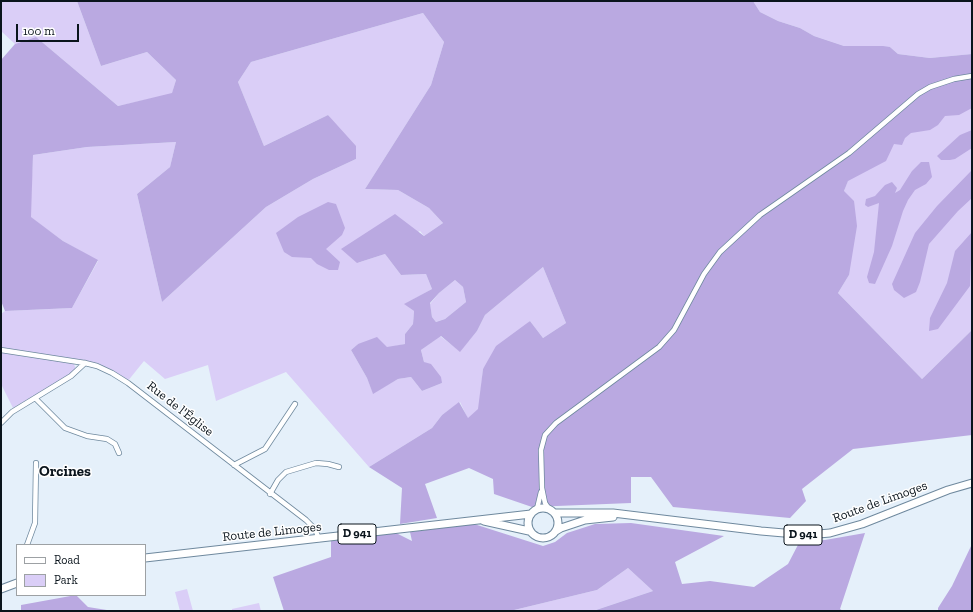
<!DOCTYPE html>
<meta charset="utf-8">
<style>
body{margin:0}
#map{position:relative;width:973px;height:612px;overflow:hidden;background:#e5f0fa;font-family:"Zilla Slab",serif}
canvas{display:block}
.frame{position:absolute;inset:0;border:2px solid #0a141c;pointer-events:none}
.legend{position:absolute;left:16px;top:544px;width:130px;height:52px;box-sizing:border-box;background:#fff;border:1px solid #9da1a4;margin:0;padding:5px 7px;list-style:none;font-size:12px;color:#0a141c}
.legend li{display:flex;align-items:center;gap:8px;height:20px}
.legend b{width:20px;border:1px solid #9da1a4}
.scale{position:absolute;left:16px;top:24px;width:63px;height:18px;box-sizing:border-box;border:2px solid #0a141c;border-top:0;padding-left:5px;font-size:12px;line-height:14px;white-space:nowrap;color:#0a141c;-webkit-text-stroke:3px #fff;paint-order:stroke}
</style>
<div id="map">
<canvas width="973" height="612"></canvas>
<div class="frame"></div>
<ul class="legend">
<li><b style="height:5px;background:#fff"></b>Road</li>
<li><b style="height:11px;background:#dacef7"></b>Park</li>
</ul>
<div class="scale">100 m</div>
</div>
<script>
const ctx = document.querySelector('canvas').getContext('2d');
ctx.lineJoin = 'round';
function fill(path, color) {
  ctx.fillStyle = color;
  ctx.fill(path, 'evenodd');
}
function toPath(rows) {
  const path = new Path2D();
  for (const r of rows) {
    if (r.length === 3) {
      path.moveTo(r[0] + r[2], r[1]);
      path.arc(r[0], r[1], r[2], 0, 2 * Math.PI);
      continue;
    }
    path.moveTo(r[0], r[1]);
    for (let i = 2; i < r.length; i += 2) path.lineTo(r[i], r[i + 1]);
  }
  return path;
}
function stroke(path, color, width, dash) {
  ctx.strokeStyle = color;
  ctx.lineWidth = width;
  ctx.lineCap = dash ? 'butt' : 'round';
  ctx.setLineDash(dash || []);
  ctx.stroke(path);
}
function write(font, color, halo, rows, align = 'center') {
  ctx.font = font + ' "Zilla Slab",serif';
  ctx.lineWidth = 3;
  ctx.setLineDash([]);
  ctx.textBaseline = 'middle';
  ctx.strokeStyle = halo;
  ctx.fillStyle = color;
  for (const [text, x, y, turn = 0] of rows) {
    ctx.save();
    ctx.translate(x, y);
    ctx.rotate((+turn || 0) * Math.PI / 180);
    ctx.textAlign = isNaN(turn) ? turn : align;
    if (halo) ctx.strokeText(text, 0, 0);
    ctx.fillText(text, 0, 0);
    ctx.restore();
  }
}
const green = toPath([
 [1,1,77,1,101,66,147,52,176,80,172,94,118,106,36,37,15,44,1,31],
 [753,1,972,1,972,54,930,58,898,54,890,47,844,46,814,36,800,28,778,21,760,12],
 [423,13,444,42,431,85,365,189,398,190,429,208,443,223,424,236,420,231,357,263,385,254,401,275,426,274,432,289,405,304,414,311,413,324,405,334,405,344,387,348,358,344,351,350,367,378,373,393,398,379,411,377,422,391,442,383,424,362,421,350,440,336,460,351,477,331,485,315,543,267,566,323,543,338,530,321,483,369,479,409,468,419,460,402,442,415,432,428,369,467,286,372,216,401,208,365,165,379,144,361,127,382,97,366,1,350,1,314,5,311,72,308,98,261,63,241,30,217,33,155,87,147,176,142,170,167,137,194,162,302,266,207,313,179,356,159,328,115,264,146,238,82,251,62],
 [972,85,972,330,922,379,838,293,849,275,844,191,852,170],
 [455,280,463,287,466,302,445,319,436,322,432,317,430,304,439,293],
 [1,352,73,362,76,369,71,374,13,408,1,384],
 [628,568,653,591,593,611,510,611,597,590],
 [187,589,193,611,180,611,175,592],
 [259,603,261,611,232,611,232,609]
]);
const forest = toPath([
 [77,1,753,1,760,12,778,21,800,28,814,36,844,46,883,46,890,47,898,54,930,58,972,54,972,108,959,115,945,116,938,125,930,130,911,133,905,138,902,145,894,144,886,161,848,181,844,191,854,201,857,226,849,275,838,293,922,379,972,330,972,435,853,449,802,489,806,501,790,518,673,507,651,477,631,477,631,503,532,507,494,494,493,479,469,468,425,484,437,518,400,524,402,488,369,467,432,428,442,415,459,402,468,418,478,409,483,369,496,346,530,321,543,338,566,323,543,267,485,315,477,331,460,352,441,336,421,350,424,362,431,364,441,377,442,383,422,391,411,377,398,379,373,394,367,378,351,350,358,344,377,337,387,347,405,344,405,334,413,324,414,311,404,304,432,289,426,274,401,275,385,254,357,263,341,249,395,214,424,236,443,223,429,208,398,190,365,189,431,85,444,42,423,13,251,62,238,82,264,146,328,115,356,146,356,159,313,179,266,207,162,302,137,194,170,167,176,142,87,147,33,155,31,217,63,241,98,260,72,308,5,311,1,301,1,60,15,44,36,37,118,106,172,93,176,80,147,52,101,66],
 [455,280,463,287,466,302,445,319,436,322,432,317,430,303,439,293],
 [972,130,972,148,955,159,950,160,941,160,937,156,960,135],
 [921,162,929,162,932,177,926,184,915,190,908,200,903,211,892,246,875,284,869,283,867,277,874,252,879,203,868,207,865,205,866,199,875,196,885,185,892,182,897,188,895,193,900,190,912,171],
 [972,170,972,198,958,211,929,244,920,282,916,292,904,298,894,290,892,284,915,233,937,206],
 [328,202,336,204,345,228,342,235,326,249,340,262,338,270,329,270,317,264,311,258,292,257,284,252,276,233,298,217],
 [972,232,970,286,938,329,929,331,930,318,947,283,955,251],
 [631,523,724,536,675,562,682,584,710,581,754,587,788,564,800,541,825,540,865,533,840,609,843,611,593,611,653,591,628,568,597,590,510,611,284,611,273,577,331,557,331,541,396,533,412,541,410,532,474,524,543,546,555,542,567,533,595,524],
 [972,544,972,611,938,611,938,608,952,586],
 [76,595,88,607,113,611,21,611,21,605]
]);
const street = toPath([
 [1,350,85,363,97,366,112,373,128,383,306,520,315,529,319,539],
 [35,398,65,428,87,436,107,439,115,444,119,453],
 [1,423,12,412,71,376,85,363],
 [234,465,265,449,295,404],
 [270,494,278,480,286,472,316,463,328,464,339,467],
 [537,509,541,492],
 [549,509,545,503,542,488,541,450,545,435,556,423,659,347,674,330,704,274,720,252,760,215,849,153,918,94,930,87,954,79,972,76],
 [27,545,35,523,36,463]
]);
const primary = toPath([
 [543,523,15],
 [555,513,613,513,761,531,807,535,830,533,862,524,948,490,972,483],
 [484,521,529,531],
 [556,531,561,528,585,520,613,517],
 [145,558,531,514],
 [1,589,17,583]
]);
const shields = [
 [357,534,38],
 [803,535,38]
];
const shieldNames = [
 ["D 941",357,534],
 ["D 941",803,535]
];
const streetNames = [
 ["Rue de l'Église",180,409,38],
 ["Route de Limoges",880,502,-20],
 ["Route de Limoges",272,532,-6]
];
const quarterNames = [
 ["Orcines",65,472]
];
fill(green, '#dacef7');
fill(forest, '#baa9e1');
stroke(street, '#6f899e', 6);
stroke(primary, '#6f899e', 9);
stroke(street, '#fff', 4.5);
stroke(primary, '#fff', 7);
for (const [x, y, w] of shields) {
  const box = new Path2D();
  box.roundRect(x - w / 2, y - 10, w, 20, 3);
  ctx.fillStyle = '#fff';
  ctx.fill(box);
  stroke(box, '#0a141c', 1);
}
write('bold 12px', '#0a141c', null, shieldNames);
write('13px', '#0a141c', '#fff', streetNames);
write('bold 15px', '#0a141c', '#fff', quarterNames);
</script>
